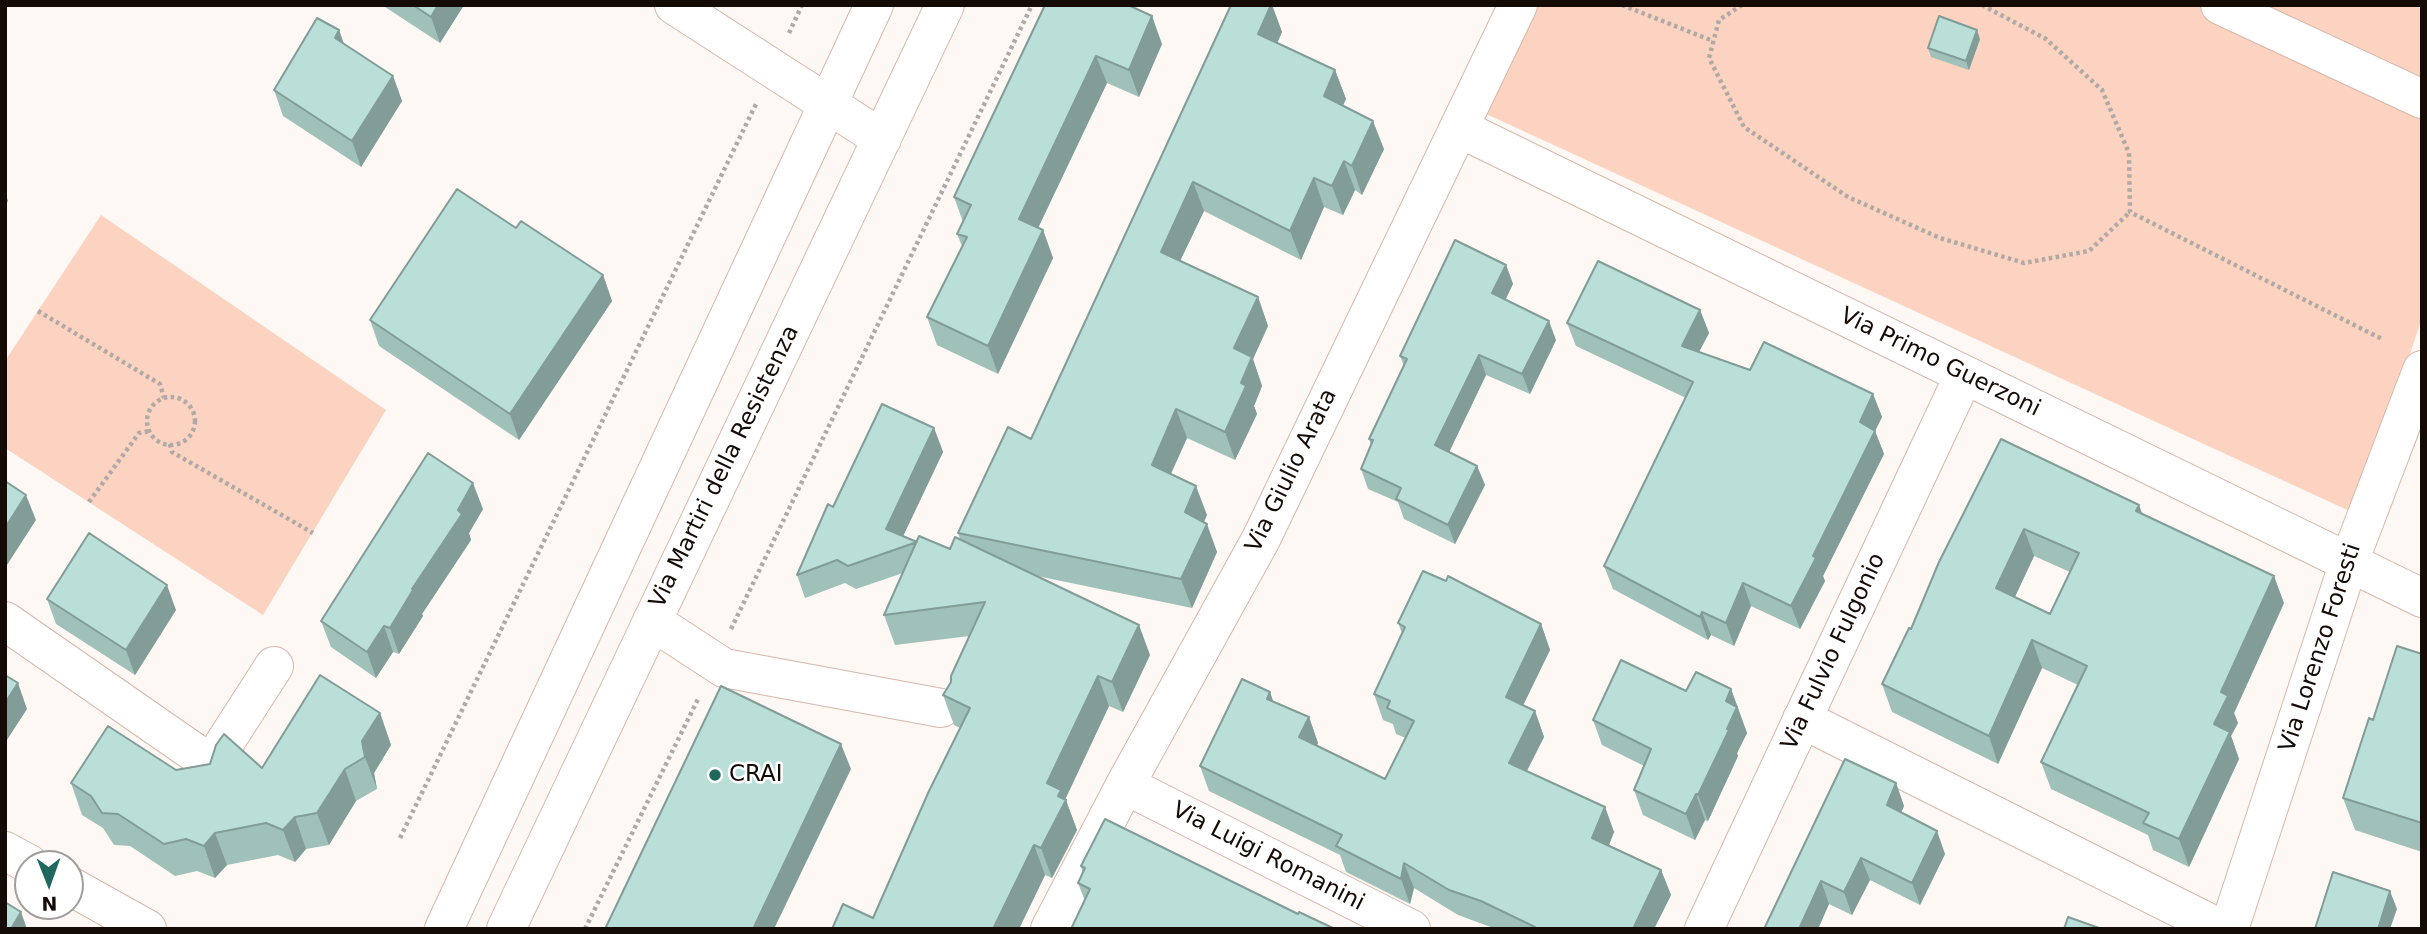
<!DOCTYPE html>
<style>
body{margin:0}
#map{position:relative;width:2427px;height:934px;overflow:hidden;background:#fef8f5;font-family:"DejaVu Sans",sans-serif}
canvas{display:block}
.frame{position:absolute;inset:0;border:7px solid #140a06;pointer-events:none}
.north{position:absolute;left:14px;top:850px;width:70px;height:70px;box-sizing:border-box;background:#fff;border:2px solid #a19d9b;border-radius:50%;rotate:179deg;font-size:19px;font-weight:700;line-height:28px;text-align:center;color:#140a06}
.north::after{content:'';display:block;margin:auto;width:24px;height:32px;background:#20685e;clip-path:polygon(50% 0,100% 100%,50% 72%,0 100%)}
</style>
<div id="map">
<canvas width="2427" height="934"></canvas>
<div class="frame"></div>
<div class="north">N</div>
</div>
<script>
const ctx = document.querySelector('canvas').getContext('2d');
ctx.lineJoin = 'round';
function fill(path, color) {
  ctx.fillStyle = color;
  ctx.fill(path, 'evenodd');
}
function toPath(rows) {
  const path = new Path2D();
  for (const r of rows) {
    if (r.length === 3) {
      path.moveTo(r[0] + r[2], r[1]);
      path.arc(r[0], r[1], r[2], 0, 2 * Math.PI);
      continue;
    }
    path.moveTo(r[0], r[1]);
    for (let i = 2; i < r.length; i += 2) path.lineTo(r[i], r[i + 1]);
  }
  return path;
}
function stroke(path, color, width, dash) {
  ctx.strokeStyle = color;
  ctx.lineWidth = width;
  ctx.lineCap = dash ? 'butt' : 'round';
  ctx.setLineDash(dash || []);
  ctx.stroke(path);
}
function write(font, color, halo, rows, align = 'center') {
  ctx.font = font + ' "DejaVu Sans",sans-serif';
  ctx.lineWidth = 5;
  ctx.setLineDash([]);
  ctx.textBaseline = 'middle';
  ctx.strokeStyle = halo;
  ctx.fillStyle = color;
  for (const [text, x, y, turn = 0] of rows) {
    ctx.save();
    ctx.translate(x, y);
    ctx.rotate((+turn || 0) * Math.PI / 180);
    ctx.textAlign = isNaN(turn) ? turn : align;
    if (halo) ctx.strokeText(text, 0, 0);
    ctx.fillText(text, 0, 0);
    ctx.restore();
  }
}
const green = toPath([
 [1518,5,2422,5,2422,318,2356,514,1471,107],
 [101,215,386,410,263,615,5,448,5,361]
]);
const path = toPath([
 [1622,5,1713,41],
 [1742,5,1719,20,1709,58,1744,127,1848,197,1940,238,2024,263,2089,251,2130,212],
 [1982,5,2046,39,2102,90,2129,153,2130,212,2382,339],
 [789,33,802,5],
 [38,311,160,384,164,398],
 [171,421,24],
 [170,444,172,452,313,533],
 [89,502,139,433,150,431],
 [731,629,1032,5],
 [400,838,757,102],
 [585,929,699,697]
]);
const minor = toPath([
 [674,5,882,139],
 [2220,5,2422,99],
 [1459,128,2422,598],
 [5,621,211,764,274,666],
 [652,621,724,668,941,708],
 [1802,719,2221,929],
 [1125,785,1411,929],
 [5,851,29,864],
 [70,886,147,929],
 [444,929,874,5],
 [506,929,945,5],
 [1050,929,1125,785,1261,539,1518,5],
 [1704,929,1964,375],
 [2229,929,2349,562,2422,370]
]);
const wall = toPath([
 [382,5,464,5,440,43],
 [1045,5,1162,44,1139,97,1107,83,1038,228,1043,230,1053,258,998,374,937,345,927,317,962,246,957,234,963,222,954,197],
 [1231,5,1272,5,1282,32,1277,43,1335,70,1346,99,1343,105,1384,149,1362,195,1355,190,1343,215,1324,207,1301,260,1204,211,1180,261,1258,297,1268,326,1253,359,1262,386,1254,406,1257,414,1235,460,1187,438,1171,474,1207,515,1204,522,1217,552,1192,608,1037,576,1150,655,1123,712,1109,706,1065,799,1077,830,1052,878,1045,875,1019,929,832,929,873,918,960,728,954,725,943,695,951,682,970,636,895,645,884,615,903,573,856,589,845,583,805,598,797,575,833,507,934,428,943,452,903,536,917,541,950,549,960,539,958,533,1031,439],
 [339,30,344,44,393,76,402,101,361,167,283,116,274,90],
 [1980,39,1969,70,1931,57,1928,48],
 [516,228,603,275,612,301,519,440,379,346,370,320],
 [1506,265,1513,284,1506,299,1556,340,1530,394,1486,375,1449,452,1477,466,1485,485,1455,544,1404,519,1398,502,1368,489,1361,469,1371,445,1369,439,1404,366,1400,356],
 [1700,310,1709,333,1699,352,1750,370,1873,394,1882,417,1875,431,1884,454,1823,576,1825,581,1800,629,1751,606,1734,646,1711,635,1708,640,1613,589,1604,566,1686,398,1576,346,1567,323],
 [2001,439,2142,514,2284,603,2234,713,2238,723,2231,736,2239,759,2189,867,2153,850,2148,835,2051,789,2041,762,2078,685,2042,668,1998,764,1892,712,1882,684,1911,629],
 [2034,556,2070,572,2050,614,2015,597],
 [483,509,469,533,471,540,422,614,423,616,399,654,393,652,376,678,331,647,321,621],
 [47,599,176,610,135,675,56,624],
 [1398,623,1541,624,1550,650,1523,705,1535,711,1544,737,1527,771,1605,807,1614,832,1609,845,1661,870,1671,895,1654,929,1496,929,1458,915,1414,888,1410,904,1346,872,1340,855,1209,791,1200,766,1270,692,1273,702,1309,717,1318,743,1317,745,1385,779,1406,738,1396,734,1393,724,1383,720,1374,694,1402,633],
 [2422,654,2422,852,2355,830,2343,798],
 [1731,689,1747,733,1737,753,1738,756,1708,821,1705,820,1695,840,1643,815,1634,790,1644,766,1602,745,1593,720,1686,691],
 [380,713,391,745,374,773,377,789,356,801,329,845,306,849,295,862,278,855,227,865,215,878,197,871,175,876,130,846,114,845,103,828,82,815,71,783,176,770,262,768],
 [1896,783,1904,806,1901,812,1945,854,1920,905,1870,880,1852,915,1829,904,1818,929,1764,929],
 [1081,866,1298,914,1085,901,1078,883,1083,873]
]);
const shadedWall = toPath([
 [438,5,464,5,440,43,431,17],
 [1271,5,1272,5,1282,32,1269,62,1258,34],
 [1152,16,1162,44,1139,97,1129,70],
 [339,30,348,56,335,38],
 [1977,30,1980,39,1969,70,1966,61],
 [1096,56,1107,83,1029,247,1019,219],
 [1335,70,1346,99,1334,125,1324,96],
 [393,76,402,101,361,167,352,141],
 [1373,121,1384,149,1362,195,1352,166],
 [1344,161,1355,190,1343,215,1332,186],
 [1314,178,1324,207,1301,260,1290,231],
 [1193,182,1204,211,1171,280,1161,252],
 [5,192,8,201,5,206],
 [1043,230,1053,258,998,374,988,346],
 [1506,265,1513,284,1499,312,1492,293],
 [603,275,612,301,519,440,510,414],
 [1258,297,1268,326,1253,359,1262,386,1254,406,1257,414,1235,460,1225,432,1234,348],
 [1700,310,1709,333,1690,369,1682,346],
 [1549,321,1556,340,1530,394,1522,374],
 [1479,355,1486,375,1443,465,1435,445],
 [1873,394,1882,417,1875,431,1884,454,1823,576,1825,581,1800,629,1791,606,1860,422],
 [1176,409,1187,438,1162,493,1152,465],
 [934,428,943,452,897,549,886,529],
 [1477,466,1485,485,1455,544,1448,525],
 [473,483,483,509,469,533,471,540,422,614,423,616,399,654,390,628],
 [1196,486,1207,515,1195,541,1185,512],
 [26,495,36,520,5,568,5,528],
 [2139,505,2149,532,2136,511],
 [1207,524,1217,552,1192,608,1181,579],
 [2024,529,2034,556,2006,616,1996,588],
 [2274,576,2284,603,2234,713,2238,723,2231,736,2239,759,2189,867,2179,839,2221,692],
 [1743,583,1751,606,1734,646,1726,623],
 [167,585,176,610,135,675,126,650],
 [1702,612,1711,635,1708,640,1700,617],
 [1541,624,1550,650,1515,722,1506,697],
 [1139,625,1150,655,1123,712,1112,682],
 [384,626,393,652,376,678,367,652],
 [2032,640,2042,668,1998,764,1989,736],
 [1098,676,1109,706,1065,800,1066,800,1077,830,1052,878,1041,848,1047,783],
 [18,683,27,709,5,743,5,703],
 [1731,689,1747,733,1737,753,1738,756,1708,821,1698,795,1726,701],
 [1270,692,1279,718,1267,699],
 [1535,711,1544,737,1518,788,1509,763],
 [380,713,391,745,374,773,377,789,365,757,362,741],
 [1309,717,1318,743,1309,762,1299,737],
 [841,744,851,769,774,929,754,929,754,927],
 [345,769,356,801,329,845,317,813],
 [1896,783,1904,806,1895,827,1887,805],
 [1696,794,1705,820,1695,840,1686,814],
 [1605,807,1614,832,1602,863,1592,838],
 [295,817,306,849,295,862,283,830],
 [1937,831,1945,854,1920,905,1912,883],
 [215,833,227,865,215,878,204,846],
 [1034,845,1045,875,1019,929,993,929],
 [1861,858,1870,880,1852,915,1844,892],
 [1404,863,1414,888,1410,904,1401,879],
 [1661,870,1671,895,1654,929,1633,929],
 [1821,881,1829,904,1818,929,1799,929],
 [2390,891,2397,909,2390,929,2378,929],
 [21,912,27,929,11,929]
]);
const building = toPath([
 [413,5,438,5,431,17,413,5],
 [1045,5,1128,5,1152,16,1129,70,1096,56,1019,219,1043,230,988,346,927,317,967,237,957,234,971,205,954,197,1045,5],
 [1231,5,1271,5,1258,34,1335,70,1324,96,1373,121,1352,166,1344,161,1332,186,1314,178,1290,231,1193,182,1161,252,1258,297,1234,348,1252,357,1241,383,1246,386,1225,432,1176,409,1152,465,1196,486,1185,512,1207,524,1181,579,958,533,1008,427,1031,439,1231,5],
 [1939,16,1977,30,1966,61,1928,48,1939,16],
 [317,18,339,30,335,38,393,76,352,141,274,90,317,18],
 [457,189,516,228,521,221,603,275,510,414,370,320,457,189],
 [1455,240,1506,265,1492,293,1549,321,1522,374,1479,355,1435,445,1477,466,1448,525,1396,499,1401,488,1361,469,1373,440,1369,439,1407,359,1400,356,1455,240],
 [1598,261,1700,310,1682,346,1750,370,1764,342,1873,394,1860,422,1875,431,1813,556,1816,558,1791,606,1743,583,1726,623,1702,612,1700,617,1604,566,1693,382,1567,323,1598,261],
 [882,404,934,428,886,529,917,542,848,566,837,560,797,575,828,504,833,507,882,404],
 [2001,439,2139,505,2136,511,2274,576,2221,692,2228,696,2214,724,2230,732,2179,839,2143,823,2149,813,2041,762,2087,666,2032,640,1989,736,1882,684,1909,628,1911,629,1939,562,2001,439],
 [2024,529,2079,553,2050,614,1996,588,2024,529],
 [428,453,473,483,458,510,462,514,412,589,413,590,390,628,384,626,367,652,321,621,428,453],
 [5,481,26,495,5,528,5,481],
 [89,533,167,585,126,650,47,599,89,533],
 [919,536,950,549,955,537,1139,625,1112,682,1098,676,1047,783,1061,790,1058,796,1066,800,1041,848,1034,845,993,929,832,929,843,904,873,918,929,791,970,708,943,695,951,682,951,676,985,602,884,615,919,536],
 [1423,571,1446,581,1448,576,1541,624,1506,697,1535,711,1509,763,1605,807,1592,838,1661,870,1633,929,1535,929,1535,927,1481,901,1449,890,1404,863,1401,879,1336,846,1342,835,1200,766,1242,679,1270,692,1267,699,1309,717,1299,737,1385,779,1414,721,1387,708,1390,701,1374,694,1405,627,1398,623,1423,571],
 [2397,646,2422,654,2422,823,2343,798,2369,718,2373,720,2397,646],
 [1621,660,1686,691,1696,672,1731,689,1726,701,1737,707,1727,729,1729,730,1698,795,1696,794,1686,814,1634,790,1651,749,1593,720,1621,660],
 [5,675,18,683,5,703,5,675],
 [320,675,380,713,362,741,365,757,345,769,317,813,295,817,283,830,266,823,215,833,204,846,186,839,164,844,118,814,102,813,91,796,71,783,108,726,176,770,210,764,216,745,224,734,262,768,320,675],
 [721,686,841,744,754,927,758,929,605,929,721,686],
 [1845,759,1896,783,1887,805,1937,831,1912,883,1861,858,1844,892,1821,881,1799,929,1764,929,1845,759],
 [1105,819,1298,914,1299,912,1335,929,1071,929,1090,889,1078,883,1085,868,1081,866,1105,819],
 [2333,872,2390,891,2378,929,2315,929,2333,872],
 [5,902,21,912,11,929,5,929,5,902],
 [2068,917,2102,929,2064,929,2068,917]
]);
const markers = [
 [715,775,7,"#20685e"]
];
const streetNames = [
 ["Via Primo Guerzoni",1940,363,26],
 ["Via Martiri della Resistenza",725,467,-64],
 ["Via Giulio Arata",1292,471,-64],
 ["Via Lorenzo Foresti",2321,648,-72],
 ["Via Fulvio Fulgonio",1834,652,-65],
 ["Via Luigi Romanini",1268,857,27]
];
const poiNames = [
 ["CRAI",729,775]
];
fill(green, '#fcd3c1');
stroke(minor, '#d6b7aa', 40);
stroke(path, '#b0a9a5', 4.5, [3.5, 3.5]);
stroke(minor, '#fff', 38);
fill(wall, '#a0c0ba');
fill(shadedWall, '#829c97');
fill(building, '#badfd8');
stroke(building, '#829c97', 2);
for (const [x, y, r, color] of markers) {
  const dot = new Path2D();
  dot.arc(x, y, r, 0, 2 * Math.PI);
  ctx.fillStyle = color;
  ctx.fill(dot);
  stroke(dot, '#fff', 2.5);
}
write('23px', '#140a06', '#fff', streetNames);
write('23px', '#140a06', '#fff', poiNames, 'left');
</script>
